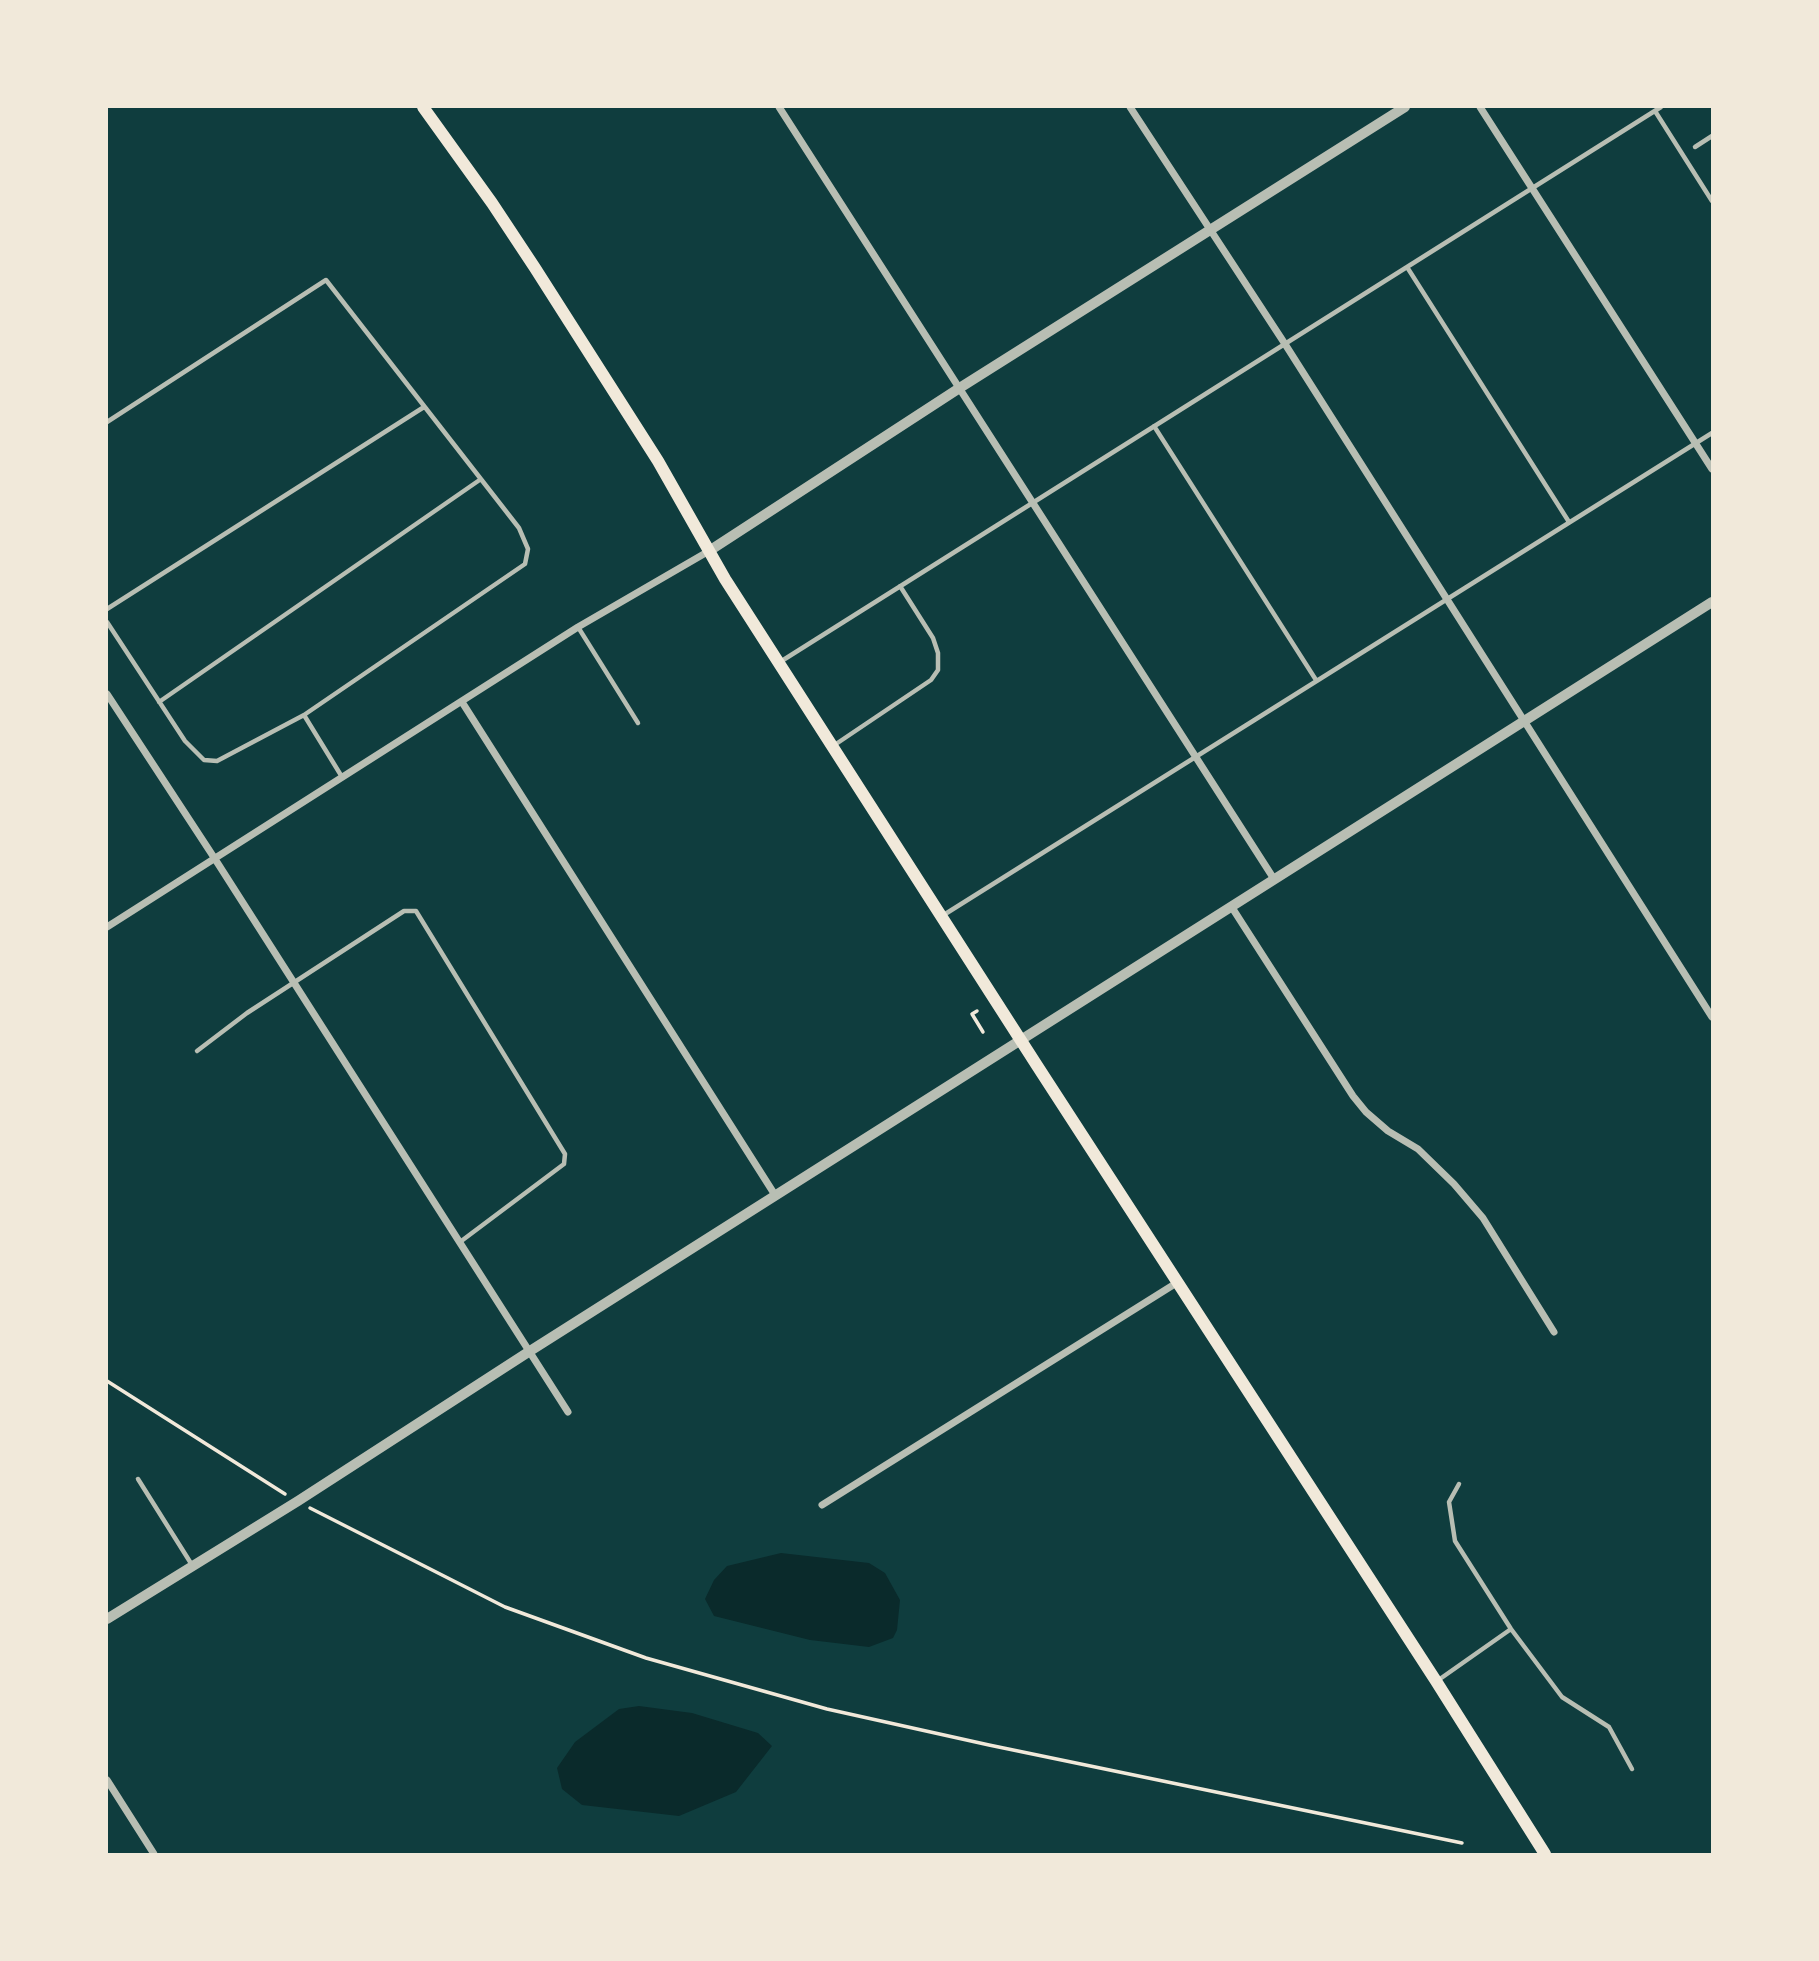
<!DOCTYPE html>
<style>
body{margin:0}
#map{position:relative;width:1819px;height:1961px;overflow:hidden;background:#0f3d3e;font-family:"IBM Plex Serif",serif}
canvas{display:block}
.frame{position:absolute;inset:0;border:108px solid #f1e9da;pointer-events:none}
</style>
<div id="map">
<canvas width="1819" height="1961"></canvas>
<div class="frame"></div>
</div>
<script>
const ctx = document.querySelector('canvas').getContext('2d');
ctx.lineJoin = 'round';
function fill(path, color) {
  ctx.fillStyle = color;
  ctx.fill(path, 'evenodd');
}
function toPath(rows) {
  const path = new Path2D();
  for (const r of rows) {
    path.moveTo(r[0], r[1]);
    for (let i = 2; i < r.length; i += 2) path.lineTo(r[i], r[i + 1]);
  }
  return path;
}
function stroke(path, color, width, dash) {
  ctx.strokeStyle = color;
  ctx.lineWidth = width;
  ctx.lineCap = dash ? 'butt' : 'round';
  ctx.setLineDash(dash || []);
  ctx.stroke(path);
}
const water = toPath([
 [781,1553,869,1563,885,1573,900,1600,897,1630,893,1638,869,1647,810,1640,714,1616,705,1599,714,1580,727,1566],
 [639,1706,692,1713,758,1733,772,1746,736,1792,679,1816,582,1805,562,1789,557,1768,575,1742,619,1709]
]);
const path = toPath([
 [977,1011,972,1014,983,1032],
 [107,1381,285,1494],
 [310,1508,505,1607,646,1658,827,1709,989,1745,1462,1843]
]);
const service = toPath([
 [1655,111,1712,201],
 [1695,147,1712,136],
 [1407,267,1569,522],
 [107,422,326,280,519,528,528,549,525,564,304,715,217,761,204,760,185,741,107,622],
 [1154,426,1316,680],
 [107,609,424,407],
 [578,627,638,723],
 [780,662,1661,107],
 [159,702,481,479],
 [304,715,342,777],
 [833,746,931,680,938,670,938,653,933,638,900,586],
 [942,916,1712,433],
 [197,1051,247,1013,404,911,416,911,565,1154,564,1164,460,1242],
 [138,1479,192,1565],
 [1459,1484,1449,1502,1455,1541,1511,1629,1562,1697,1609,1727,1632,1769],
 [1437,1681,1511,1629]
]);
const minor = toPath([
 [779,107,1274,879],
 [1130,107,1285,344,1712,1017],
 [1480,107,1712,469],
 [107,694,215,859,568,1412],
 [462,702,775,1195],
 [1231,906,1353,1096,1366,1112,1388,1131,1418,1149,1454,1184,1483,1218,1554,1332],
 [107,927,578,627,709,551],
 [822,1505,1178,1282],
 [107,1780,154,1854]
]);
const tertiary = toPath([
 [709,551,958,389,1405,107],
 [107,1619,298,1501,530,1351,1712,602]
]);
const secondary = toPath([
 [423,107,492,203,535,268,658,461,725,579,1036,1064,1436,1681,1545,1854]
]);
fill(water, '#0a2a2b');
stroke(path, '#f1e9da', 3.5);
stroke(service, '#b8beb3', 4.5);
stroke(minor, '#b8beb3', 7);
stroke(tertiary, '#b8beb3', 10);
stroke(secondary, '#f1e9da', 12);
</script>
